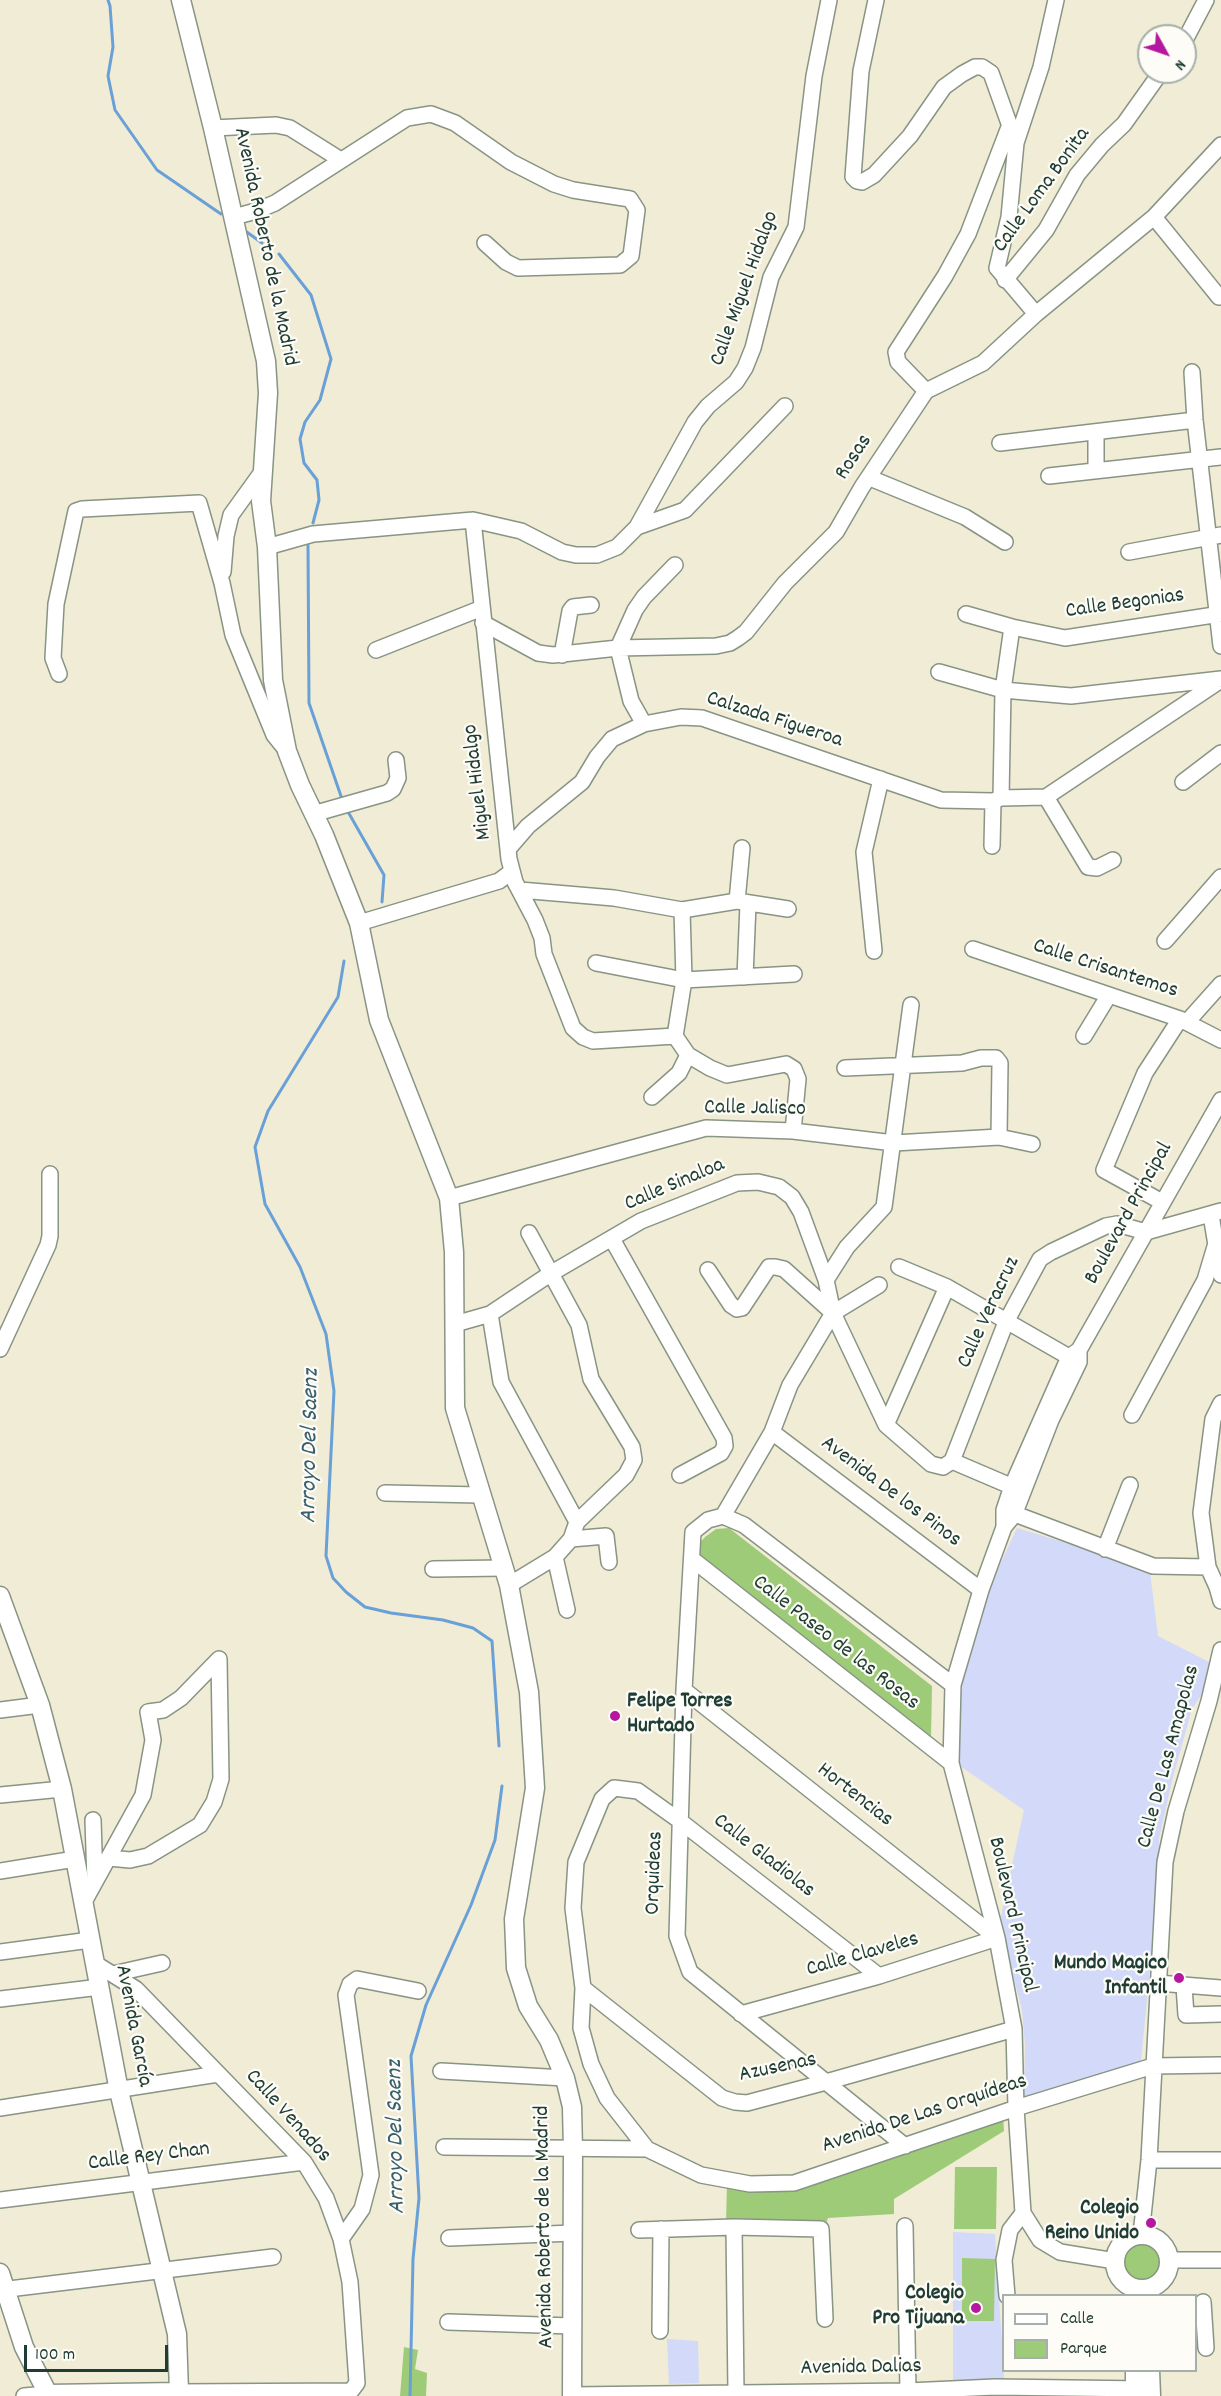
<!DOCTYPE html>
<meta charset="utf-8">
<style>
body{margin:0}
#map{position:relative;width:1221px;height:2396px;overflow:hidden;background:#f1ecd5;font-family:Dekko,sans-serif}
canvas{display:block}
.legend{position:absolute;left:1002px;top:2294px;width:195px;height:78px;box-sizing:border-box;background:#fdfcf7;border:2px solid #a4b0a9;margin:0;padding:8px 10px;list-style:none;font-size:18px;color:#1f3d34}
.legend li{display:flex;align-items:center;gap:12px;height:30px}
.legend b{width:30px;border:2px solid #a4b0a9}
.north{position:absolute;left:1137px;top:24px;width:60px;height:60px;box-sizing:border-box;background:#fdfcf7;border:2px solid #a4b0a9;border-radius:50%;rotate:130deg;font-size:16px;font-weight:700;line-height:24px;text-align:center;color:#1f3d34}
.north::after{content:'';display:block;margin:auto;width:21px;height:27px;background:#b5179e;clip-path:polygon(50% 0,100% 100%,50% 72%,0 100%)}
.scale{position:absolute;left:24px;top:2345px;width:144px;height:27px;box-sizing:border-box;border:3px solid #1f3d34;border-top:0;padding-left:8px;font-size:18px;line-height:21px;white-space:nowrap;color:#1f3d34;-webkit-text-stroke:4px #fdfcf7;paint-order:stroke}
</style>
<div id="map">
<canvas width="1221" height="2396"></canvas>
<ul class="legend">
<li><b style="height:8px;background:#fff"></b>Calle</li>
<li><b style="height:16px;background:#9ecb78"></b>Parque</li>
</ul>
<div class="north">N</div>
<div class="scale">100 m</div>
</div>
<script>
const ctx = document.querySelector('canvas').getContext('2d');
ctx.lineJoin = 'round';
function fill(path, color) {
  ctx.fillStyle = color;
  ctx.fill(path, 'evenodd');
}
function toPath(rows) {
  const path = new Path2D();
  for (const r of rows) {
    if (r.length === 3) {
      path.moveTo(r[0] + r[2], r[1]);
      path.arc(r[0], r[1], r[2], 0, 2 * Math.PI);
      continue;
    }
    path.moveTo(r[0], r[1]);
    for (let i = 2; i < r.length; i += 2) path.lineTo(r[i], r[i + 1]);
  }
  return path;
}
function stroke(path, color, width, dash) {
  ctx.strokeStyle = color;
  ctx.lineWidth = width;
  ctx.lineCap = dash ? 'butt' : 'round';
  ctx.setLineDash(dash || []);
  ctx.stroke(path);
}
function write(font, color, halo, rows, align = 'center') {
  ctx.font = font + ' Dekko,sans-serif';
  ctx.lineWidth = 4.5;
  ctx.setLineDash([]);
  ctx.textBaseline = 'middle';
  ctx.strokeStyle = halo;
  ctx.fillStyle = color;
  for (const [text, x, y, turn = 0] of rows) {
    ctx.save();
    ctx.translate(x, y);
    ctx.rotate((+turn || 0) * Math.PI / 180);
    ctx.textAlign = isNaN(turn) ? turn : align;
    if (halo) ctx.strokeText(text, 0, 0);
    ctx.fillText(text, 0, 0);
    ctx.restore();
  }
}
const built = toPath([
 [1017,1528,1100,1553,1150,1572,1158,1636,1215,1665,1204,1691,1192,1709,1172,1781,1159,1839,1158,1884,1141,2062,1024,2097,1025,2045,1022,2010,1003,1937,1001,1916,1024,1810,960,1766,959,1709,961,1678,993,1580],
 [953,2232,995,2234,1005,2392,1008,2392,1008,2396,965,2396,965,2392,953,2392],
 [667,2339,698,2341,699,2383,669,2384]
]);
const green = toPath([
 [729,1528,932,1686,931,1738,704,1562,699,1555,698,1545,705,1537,716,1529],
 [1003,2115,1004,2131,894,2199,894,2214,828,2218,826,2224,726,2224,727,2182,768,2185],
 [955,2167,997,2167,996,2229,954,2229],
 [1142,2263,22],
 [962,2258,995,2259,994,2321,962,2321],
 [404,2347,418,2350,415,2369,427,2373,426,2396,400,2396]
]);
const stream = toPath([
 [108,0,110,6,113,47,108,76,115,110,157,170,221,214],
 [244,230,262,243],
 [279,254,311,295,331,359,320,400,305,422,300,439,304,463,317,480,319,500,313,523],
 [308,545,309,703,343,802],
 [347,810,384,875,382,902],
 [344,961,338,997,268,1111,255,1147,265,1204,300,1267,326,1334,334,1391,326,1556,333,1578,346,1592,365,1607,391,1613,443,1620,473,1628,492,1641,499,1746],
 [410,2396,413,2259,419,2198,411,2056,426,2005,471,1905,495,1840,502,1786]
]);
const minor = toPath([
 [876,0,861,71,853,177,857,181,862,182,874,175,910,136,944,87,962,74,975,67,982,67,991,73,1016,143,1009,217,997,268,1036,314],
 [1185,40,1206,0],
 [213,128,276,125,290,128,341,160],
 [1016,143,1041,67,1056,0],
 [234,217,256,211,275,203,407,118,431,114,455,123,511,162,554,184,573,190,630,199,637,210,631,256,620,265,518,268,506,262,485,243],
 [1154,217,1219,297],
 [1005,280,1046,230,1077,175,1102,145,1124,124,1161,72],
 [1192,372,1195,420,1221,646],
 [926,391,898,362,896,352,945,276,968,234,1009,127],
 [1000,443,1195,420],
 [1096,470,1096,433],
 [1049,476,1221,457],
 [870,478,965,517,1005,542],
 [473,520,509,859,515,882,535,920,542,938,544,954,573,1028,583,1037,593,1041,675,1036],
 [637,527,685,510,785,406],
 [267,547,313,534,473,520,521,531,562,552,576,555,597,555,617,547,637,527,695,422,708,406,736,382,745,368,753,348,771,277,796,227,814,76,829,0],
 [1129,552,1221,535],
 [223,572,226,536,231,515,262,472],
 [966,614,1012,627,1065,638,1221,614],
 [483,623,538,653,553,655,618,648,716,646,730,643,738,638,746,632,785,583,836,532,862,487,926,391,983,363,1036,314,1154,217,1221,145],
 [376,650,482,608],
 [562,655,570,611,573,607,591,605],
 [939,672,1003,690,1071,696,1221,679],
 [59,674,53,658,56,604,76,511,82,509,199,503,222,583,233,635,274,735,287,751],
 [644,724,631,701,618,648,635,610,644,597,675,565],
 [1183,782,1221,753],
 [1046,797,1088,867,1097,868,1113,860],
 [1001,798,1003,690,1012,627],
 [313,814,387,793,393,789,398,778,396,760],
 [992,846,993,801],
 [509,848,528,826,582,782,597,757,612,739,644,724,681,717,702,718,941,800,993,801,1001,798,1046,797,1221,680],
 [520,890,614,898,682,910],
 [737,901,742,848],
 [359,923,499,881,511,872],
 [1165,941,1221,877],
 [973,949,1180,1019,1221,1040],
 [874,951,864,852,881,779],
 [596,963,684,980,794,974],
 [745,977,748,904],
 [1187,1022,1221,984],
 [675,1036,684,980,682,910,737,901,788,909],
 [675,1036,688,1055,710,1068,727,1075,786,1064,794,1069,798,1079,793,1131],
 [1084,1036,1109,995],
 [845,1068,962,1063,981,1058,996,1058,1000,1063,999,1137],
 [652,1097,679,1073,688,1055],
 [449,1198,706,1128,793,1131,894,1143,999,1137,1032,1144],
 [1162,1202,1104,1170,1145,1073,1180,1019],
 [1211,1215,1221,1275],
 [612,1239,724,1438,725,1446,721,1453,680,1475],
 [899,1267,947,1287,1076,1361],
 [708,1270,731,1305,737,1309,742,1308,769,1267,775,1267,784,1269,833,1313],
 [826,1280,847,1247,884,1207,911,1005],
 [490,1314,501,1382,577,1522],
 [455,1324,490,1314,550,1274,641,1221,737,1183,758,1182,779,1187,792,1197,801,1212,826,1280,833,1313,886,1425,931,1464,943,1467,952,1461],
 [0,1349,48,1245,50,1236,50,1174],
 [1079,1350,1069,1357,1012,1486,1004,1510,1004,1527,981,1590,953,1685,951,1763,997,1938,1014,2029,1016,2108,1023,2213,1040,2240,1060,2252,1115,2261],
 [1221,1403,1213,1419,1201,1513,1208,1567,1217,1587,1221,1601],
 [1132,1415,1205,1280,1217,1240],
 [886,1425,947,1287],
 [772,1432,981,1590],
 [952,1461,1006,1322,1040,1259,1051,1252,1106,1226,1117,1224,1146,1232,1221,1211],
 [952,1461,1020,1490],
 [385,1493,480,1495],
 [1007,1511,1153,1566,1208,1567],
 [723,1516,708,1520,693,1532,684,1690,677,1936,690,1972,905,2146],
 [723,1516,772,1432,790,1385,833,1313,879,1285],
 [723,1516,744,1525,953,1685],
 [1004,1527,1014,1515,1051,1420,1079,1362,1079,1350,1221,1100],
 [571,1539,606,1536,609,1562],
 [1105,1549,1130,1485],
 [555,1557,567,1610],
 [692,1559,951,1763],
 [433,1569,504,1568],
 [509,1585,555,1557,571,1539,577,1522,626,1475,634,1460,632,1447,591,1379,579,1325,529,1233],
 [684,1690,997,1938],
 [0,1710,40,1705],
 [0,1795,62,1789],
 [93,1820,95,1882],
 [109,1858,130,1860,148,1856,200,1825,214,1802,221,1779,219,1659],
 [0,1871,75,1859],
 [84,1902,143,1795,153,1740,148,1712,163,1710,181,1698,219,1659],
 [0,1952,90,1940],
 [96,1964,136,1989,304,2162,326,2198,341,2239,350,2282,357,2383,351,2391,179,2392],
 [113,1974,162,1963],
 [1158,1983,1221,1988],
 [1184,1986,1186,2015,1221,2014],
 [583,1988,722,2098,735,2102,747,2103,826,2082,1014,2029],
 [0,1999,100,1987],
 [741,2014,879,1976,997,1938],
 [441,2071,565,2078],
 [0,2108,218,2074],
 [444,2147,647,2149,701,2175,750,2184,794,2183,1016,2108,1153,2066,1221,2065],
 [647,2149,607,2098,591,2064,581,2028,583,1988,573,1908,576,1862,602,1799,614,1788,638,1791,680,1821,879,1976],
 [1149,2160,1221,2160],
 [0,2200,304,2162],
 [905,2226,908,2391],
 [734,2227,736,2393],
 [639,2230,734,2227,821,2229,825,2319],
 [1141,2235,1149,2160,1165,1862,1176,1811,1209,1701,1221,1650],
 [449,2238,573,2233],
 [341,2239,362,2209,371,2175,346,1995,350,1984,357,1979,418,1991],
 [1170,2260,1221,2260],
 [0,2290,273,2257],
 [1007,2296,1004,2260,1010,2230,1023,2213],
 [1203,2302,1206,2348],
 [448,2322,572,2326],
 [660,2331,661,2229],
 [572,2395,908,2391,995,2387,1145,2389],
 [24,2396,48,2394]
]);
const major = toPath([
 [181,0,213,128,266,361,268,393,261,501,267,547,273,680,287,751,300,785,324,835,359,923,379,1020,449,1198,454,1252,455,1408,509,1585,529,1692,535,1788,514,1919,516,1968,528,2006,549,2040,565,2078,572,2107,573,2150,572,2396],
 [0,1596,40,1705,62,1789,119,2091,177,2334,179,2392,48,2394,24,2347,0,2273],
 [1142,2262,27],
 [1135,2370,1135,2396],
 [1150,2370,1151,2396]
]);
const markers = [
 [615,1716,6,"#b5179e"],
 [1179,1978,6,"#b5179e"],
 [1151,2223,6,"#b5179e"],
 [976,2308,6,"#b5179e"]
];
const streetNames = [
 ["Calle Loma Bonita",1043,191,-54],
 ["Avenida Roberto de la Madrid",264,247,78],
 ["Calle Miguel Hidalgo",746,289,-70],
 ["Rosas",855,458,-57],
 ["Calle Begonias",1125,605,-8],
 ["Calzada Figueroa",774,721,18],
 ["Miguel Hidalgo",479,782,-97],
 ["Calle Crisantemos",1105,970,18],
 ["Calle Jalisco",755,1110,1],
 ["Calle Sinaloa",675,1186,-23],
 ["Boulevard Principal",1130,1214,-61],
 ["Calle Veracruz",990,1313,-65],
 ["Avenida De los Pinos",890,1493,37],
 ["Calle Paseo de las Rosas",835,1644,38],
 ["Calle De Las Amapolas",1170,1757,-75],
 ["Hortencias",854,1796,38],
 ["Calle Gladiolas",763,1857,38],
 ["Orquideas",656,1873,-88],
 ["Boulevard Principal",1011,1915,77],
 ["Calle Claveles",863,1956,-16],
 ["Avenida García",132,2026,79],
 ["Azusenas",778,2069,-12],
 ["Avenida De Las Orquídeas",925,2115,-18],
 ["Calle Venados",287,2117,48],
 ["Calle Rey Chan",149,2158,-7],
 ["Avenida Roberto de la Madrid",546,2227,-91],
 ["Avenida Dalias",861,2369,-1]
];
const poiNames = [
 ["Felipe Torres",627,1703,"left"],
 ["Hurtado",627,1728,"left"],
 ["Mundo Magico",1167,1965],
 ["Infantil",1167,1990],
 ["Colegio",1139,2210],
 ["Reino Unido",1139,2235],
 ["Colegio",964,2295],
 ["Pro Tijuana",964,2320]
];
const waterNames = [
 ["Arroyo Del Saenz",312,1446,-89],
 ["Arroyo Del Saenz",398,2137,-91]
];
fill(built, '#d2d9f9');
fill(green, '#9ecb78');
stroke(stream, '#69a0d7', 3);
stroke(minor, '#889484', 18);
stroke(major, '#889484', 21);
stroke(minor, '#fff', 15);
stroke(major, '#fff', 18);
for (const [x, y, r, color] of markers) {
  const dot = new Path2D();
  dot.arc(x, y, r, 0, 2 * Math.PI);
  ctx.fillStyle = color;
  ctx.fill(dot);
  stroke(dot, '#fdfcf7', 2);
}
write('22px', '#1f3d34', '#fdfcf7', streetNames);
write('bold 22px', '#1f3d34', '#fdfcf7', poiNames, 'right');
write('italic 24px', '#39606d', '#fdfcf7', waterNames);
</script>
